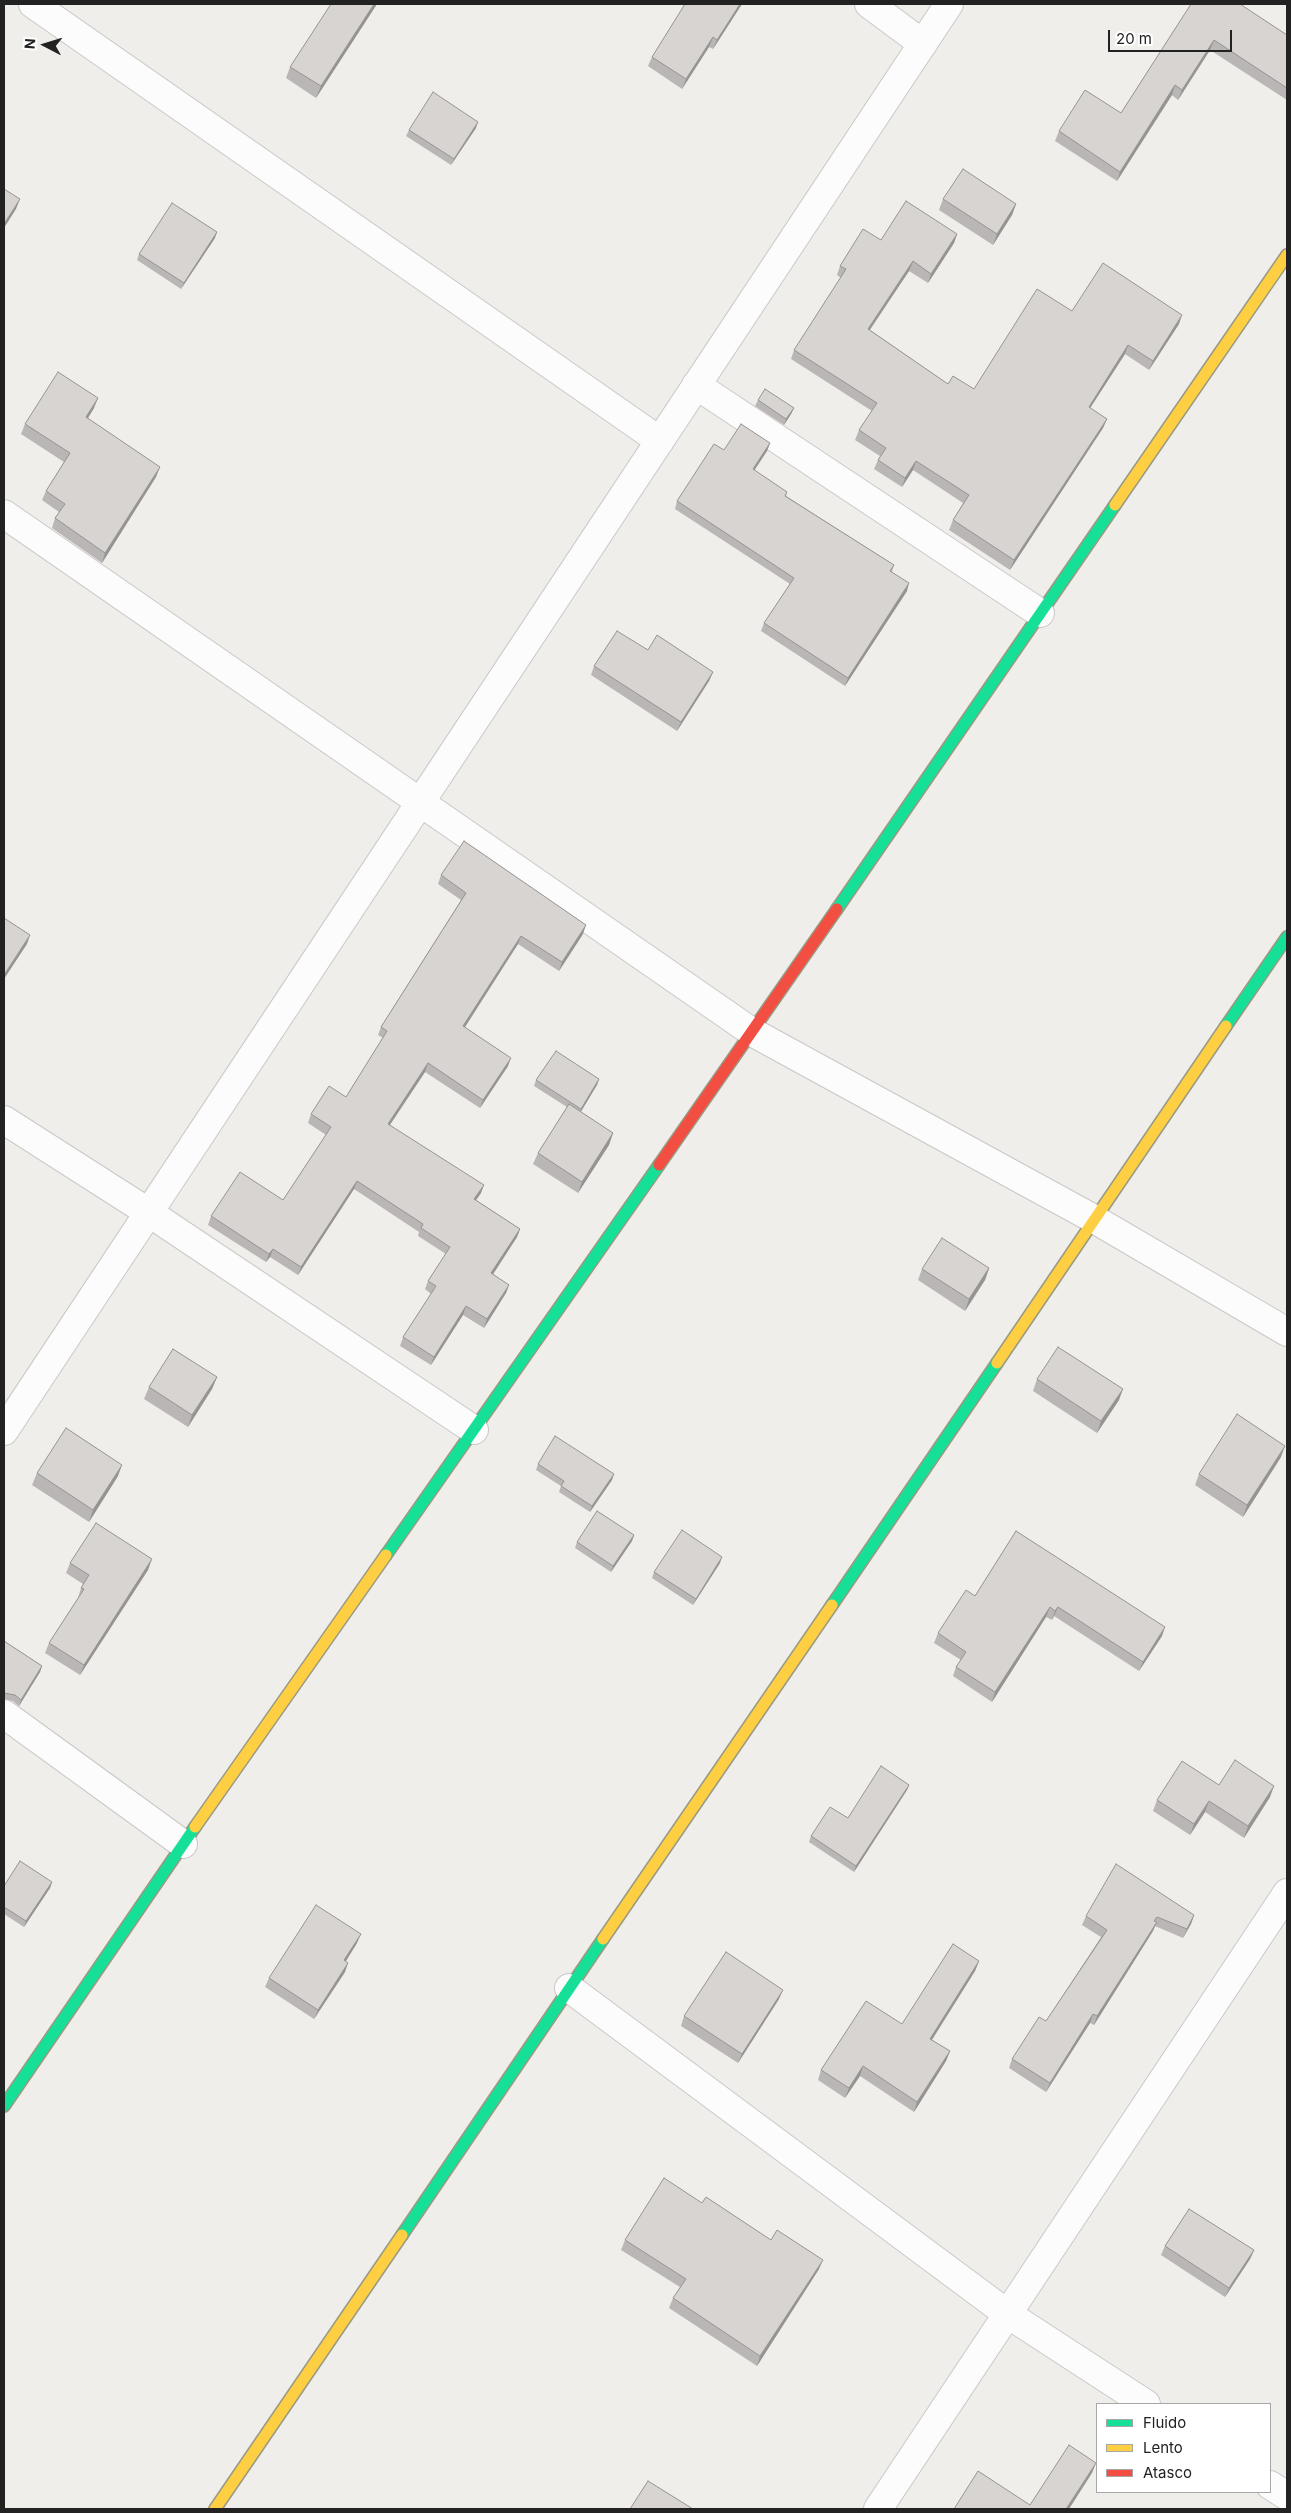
<!DOCTYPE html>
<style>
body{margin:0}
#map{position:relative;width:1291px;height:2513px;overflow:hidden;background:#f0eeeb;font-family:Inter,sans-serif}
canvas{display:block}
.frame{position:absolute;inset:0;border:5px solid #222;pointer-events:none}
.legend{position:absolute;left:1096px;top:2403px;width:175px;height:90px;box-sizing:border-box;background:#fff;border:1px solid #a7a7a7;margin:0;padding:6px 9px;list-style:none;font-size:15px;color:#222}
.legend li{display:flex;align-items:center;gap:10px;height:25px}
.legend b{width:25px;border:1px solid #a7a7a7}
.north{position:absolute;left:20px;top:20px;width:50px;height:50px;-webkit-text-stroke:4px #fff;paint-order:stroke;rotate:275deg;font-size:14px;font-weight:700;line-height:20px;text-align:center;color:#222}
.north::after{content:'';display:block;margin:auto;width:18px;height:22px;background:#222;clip-path:polygon(50% 0,100% 100%,50% 72%,0 100%)}
.scale{position:absolute;left:1108px;top:30px;width:124px;height:22px;box-sizing:border-box;border:2px solid #222;border-top:0;padding-left:6px;font-size:15px;line-height:18px;white-space:nowrap;color:#222;-webkit-text-stroke:4px #fff;paint-order:stroke}
</style>
<div id="map">
<canvas width="1291" height="2513"></canvas>
<div class="frame"></div>
<ul class="legend">
<li><b style="height:6px;background:#16e098"></b>Fluido</li>
<li><b style="height:6px;background:#ffcf43"></b>Lento</li>
<li><b style="height:6px;background:#f24e42"></b>Atasco</li>
</ul>
<div class="north">N</div>
<div class="scale">20 m</div>
</div>
<script>
const ctx = document.querySelector('canvas').getContext('2d');
ctx.lineJoin = 'round';
function toPath(rows) {
  const path = new Path2D();
  for (const r of rows) {
    path.moveTo(r[0], r[1]);
    for (let i = 2; i < r.length; i += 2) path.lineTo(r[i], r[i + 1]);
  }
  return path;
}
function stroke(path, color, width, dash) {
  ctx.strokeStyle = color;
  ctx.lineWidth = width;
  ctx.lineCap = dash ? 'butt' : 'round';
  ctx.setLineDash(dash || []);
  ctx.stroke(path);
}
function fill(path, color) {
  ctx.fillStyle = color;
  ctx.fill(path, 'evenodd');
}
const street = toPath([
 [33,4,660,441],
 [869,4,923,44],
 [696,385,1040,613],
 [4,514,752,1032,1094,1219,1287,1332],
 [4,1120,148,1212,474,1430],
 [4,1431,949,4],
 [4,1714,183,1844],
 [569,1988,1009,2315,1146,2404],
 [1270,2485,1287,2496],
 [878,2509,1287,1893]
]);
const fast = toPath([
 [837,909,1115,505],
 [1226,1026,1287,937],
 [386,1555,659,1165],
 [832,1605,997,1363],
 [4,2106,195,1827],
 [402,2235,603,1939]
]);
const slow = toPath([
 [1115,505,1287,255],
 [997,1363,1226,1026],
 [195,1827,386,1555],
 [603,1939,832,1605],
 [215,2509,402,2235]
]);
const jam = toPath([
 [659,1165,837,909]
]);
const wall = toPath([
 [377,4,316,98,286,78,290,67],
 [685,4,742,4,713,49,709,47,682,89,648,66,652,57],
 [1191,4,1287,35,1287,100,1210,50,1178,100,1172,95,1117,181,1055,141,1059,131,1121,113],
 [476,128,451,165,406,136,409,130],
 [943,199,1016,204,1012,215,993,245,939,210],
 [957,234,954,243,928,283,909,271,870,330,948,384,974,389,1072,311,1179,324,1149,370,1125,354,1090,408,1107,419,1103,428,1010,570,949,530,953,520,963,503,913,470,902,487,874,469,878,460,880,456,855,440,859,430,872,411,791,359,794,350,841,278,837,275,840,266],
 [215,238,181,289,137,260,139,254],
 [758,400,794,408,791,414,784,425,755,406],
 [94,408,88,418,156,477,102,563,52,528,55,518,59,512,42,500,46,491,64,462,21,434,25,424],
 [770,443,767,451,754,470,787,492,786,496,894,565,892,572,907,591,845,686,761,631,764,623,790,584,675,509,677,501],
 [648,650,713,672,709,681,677,731,591,675,594,666],
 [441,875,583,934,559,971,518,944,464,1027,508,1066,480,1108,425,1072,390,1125,481,1193,476,1200,520,1229,517,1237,493,1274,509,1285,506,1293,484,1328,463,1315,431,1365,400,1346,403,1337,431,1294,425,1289,428,1281,446,1254,418,1236,419,1232,354,1189,298,1275,270,1257,266,1262,208,1225,211,1216,283,1200,326,1135,308,1123,311,1114,346,1097,383,1038,378,1035,381,1027,461,900,438,884],
 [599,1079,597,1085,580,1112,613,1133,609,1145,578,1193,533,1164,538,1153,567,1107,534,1086,536,1080],
 [922,1269,989,1269,985,1280,965,1311,918,1280],
 [217,1377,212,1389,188,1427,144,1399,149,1387],
 [1037,1379,1119,1400,1097,1433,1033,1391],
 [1281,1457,1243,1517,1195,1485,1199,1474],
 [538,1464,612,1480,590,1512,559,1492,561,1486,536,1470],
 [37,1473,118,1476,89,1522,32,1485],
 [1016,1531,1162,1636,1139,1671,1054,1616,1052,1620,1046,1617,992,1702,953,1676,956,1667,961,1660,934,1643,938,1633,975,1596],
 [634,1535,632,1541,611,1572,575,1548,577,1542],
 [70,1563,148,1570,80,1675,45,1653,49,1643,78,1598,81,1588,83,1584,66,1573],
 [720,1563,693,1605,652,1578,654,1572],
 [4,1641,42,1666,40,1672,19,1706,13,1701,4,1699],
 [909,1785,907,1790,854,1872,809,1842,811,1836,848,1818],
 [1219,1785,1270,1797,1244,1838,1205,1812,1190,1835,1153,1811,1157,1800],
 [52,1882,50,1888,24,1927,4,1914,4,1886],
 [1194,1915,1191,1924,1183,1938,1155,1926,1153,1931,1094,2025,1090,2023,1046,2092,1009,2068,1012,2059,1046,2021,1101,1937,1082,1925,1086,1916],
 [357,1943,346,1961,345,1972,314,2019,265,1987,269,1978],
 [979,1961,975,1971,932,2040,950,2051,946,2061,914,2112,860,2076,845,2098,818,2080,821,2070,902,2024],
 [779,1999,738,2063,681,2026,684,2016],
 [702,2203,771,2240,819,2269,757,2366,669,2308,673,2298,680,2287,621,2250,625,2240],
 [1165,2246,1254,2250,1250,2259,1225,2297,1161,2255]
]);
const shadedWall = toPath([
 [374,4,377,4,316,98,321,86],
 [740,4,742,4,713,49,717,40],
 [713,37,709,47,682,89,686,79],
 [1214,40,1210,50,1178,100,1182,90],
 [1175,85,1172,95,1117,181,1120,172],
 [478,122,476,128,451,165,454,159],
 [20,199,16,209,4,228,4,224],
 [1016,204,1012,215,993,245,997,234],
 [217,232,215,238,181,289,184,283],
 [957,234,954,243,928,283,931,274],
 [913,261,909,271,864,338,868,329],
 [1182,315,1179,324,1149,370,1153,361],
 [1128,345,1125,354,1085,416,1089,407],
 [98,398,94,408,83,426,86,417],
 [794,408,791,414,784,425,786,419],
 [1107,419,1103,428,1010,570,1014,560],
 [770,443,767,451,750,477,753,469],
 [916,461,913,470,902,487,905,478],
 [160,467,156,477,102,563,105,553],
 [909,583,907,591,845,686,848,678],
 [713,672,709,681,677,731,681,722],
 [586,925,583,934,559,971,562,962],
 [30,935,27,944,4,979,4,975],
 [521,936,518,944,460,1035,463,1026],
 [511,1058,508,1066,480,1108,483,1100],
 [428,1063,425,1072,385,1132,388,1124],
 [599,1079,597,1085,579,1115,581,1109],
 [613,1133,609,1145,578,1193,582,1182],
 [357,1181,354,1189,298,1275,301,1267],
 [484,1185,481,1193,471,1207,474,1199],
 [520,1229,517,1237,488,1282,491,1273],
 [273,1249,270,1257,266,1262,269,1254],
 [989,1268,985,1280,965,1311,969,1299],
 [509,1285,506,1293,484,1328,487,1319],
 [466,1306,463,1315,431,1365,434,1357],
 [217,1377,212,1389,188,1427,192,1415],
 [1123,1389,1119,1400,1097,1433,1101,1421],
 [1285,1446,1281,1457,1243,1517,1247,1505],
 [122,1465,118,1476,89,1522,93,1510],
 [614,1474,612,1480,590,1512,592,1506],
 [634,1535,632,1541,611,1572,613,1566],
 [722,1557,720,1563,693,1605,696,1599],
 [152,1559,148,1570,80,1675,84,1665],
 [1050,1607,1046,1617,992,1702,995,1692],
 [1058,1607,1054,1616,1052,1620,1055,1611],
 [1165,1627,1162,1636,1139,1671,1143,1662],
 [42,1666,40,1672,19,1706,21,1700],
 [909,1785,907,1790,854,1872,856,1866],
 [1274,1786,1270,1797,1244,1838,1248,1826],
 [1209,1801,1205,1812,1190,1835,1194,1824],
 [52,1882,50,1888,24,1927,26,1921],
 [1194,1915,1191,1924,1183,1938,1187,1929],
 [1157,1922,1153,1931,1094,2025,1097,2016],
 [361,1934,357,1943,341,1969,344,1960],
 [979,1961,975,1971,926,2049,930,2039],
 [348,1963,345,1972,314,2019,318,2010],
 [783,1990,779,1999,738,2063,742,2054],
 [1093,2014,1090,2023,1046,2092,1050,2083],
 [950,2051,946,2061,914,2112,917,2102],
 [863,2066,860,2076,845,2098,849,2088],
 [1254,2250,1250,2259,1225,2297,1229,2288],
 [823,2260,819,2269,757,2366,760,2356],
 [1096,2463,1092,2473,1069,2509,1066,2509]
]);
const building = toPath([
 [331,4,374,4,321,86,290,67,331,4],
 [685,4,740,4,717,40,713,37,686,79,652,57,685,4],
 [1191,4,1240,4,1287,35,1287,88,1214,40,1182,90,1175,85,1120,172,1059,131,1085,90,1121,113,1191,4],
 [433,92,478,122,454,159,409,130,433,92],
 [963,169,1016,204,997,234,943,199,963,169],
 [4,189,20,199,4,224,4,189],
 [906,201,957,234,931,274,913,261,868,329,948,384,953,376,974,389,1037,289,1072,311,1103,263,1182,315,1153,361,1128,345,1089,407,1107,419,1014,560,953,520,969,495,916,461,905,478,878,460,886,448,859,430,877,403,794,350,846,269,840,266,863,229,881,240,906,201],
 [172,203,217,232,184,283,139,254,172,203],
 [58,372,98,398,86,417,160,467,105,553,55,518,65,504,46,491,70,453,25,424,58,372],
 [765,389,794,408,786,419,758,400,765,389],
 [741,424,770,443,753,469,787,492,785,496,894,565,890,571,909,583,848,678,764,623,794,578,677,501,714,444,724,450,741,424],
 [617,631,648,650,657,635,713,672,681,722,594,666,617,631],
 [464,841,586,925,562,962,521,936,463,1026,511,1058,483,1100,428,1063,388,1124,484,1185,474,1199,520,1229,491,1273,509,1285,487,1319,466,1306,434,1357,403,1337,436,1286,428,1281,450,1247,421,1228,423,1224,357,1181,301,1267,273,1249,269,1254,211,1216,240,1172,283,1200,331,1127,311,1114,329,1086,346,1097,387,1031,381,1027,466,893,441,875,464,841],
 [4,918,30,935,4,975,4,918],
 [556,1051,599,1079,581,1109,536,1080,556,1051],
 [569,1104,613,1133,582,1182,538,1153,569,1104],
 [942,1238,989,1268,969,1299,922,1269,942,1238],
 [1058,1347,1123,1389,1101,1421,1037,1379,1058,1347],
 [173,1349,217,1377,192,1415,149,1387,173,1349],
 [1237,1414,1285,1446,1247,1505,1199,1474,1237,1414],
 [66,1428,122,1465,93,1510,37,1473,66,1428],
 [555,1436,614,1474,592,1506,561,1486,564,1481,538,1464,555,1436],
 [597,1511,634,1535,613,1566,577,1542,597,1511],
 [96,1523,152,1559,84,1665,49,1643,84,1589,81,1588,89,1575,70,1563,96,1523],
 [682,1530,722,1557,696,1599,654,1572,682,1530],
 [1016,1531,1165,1627,1143,1662,1058,1607,1055,1611,1050,1607,995,1692,956,1667,966,1652,938,1633,966,1590,975,1596,1016,1531],
 [4,1641,42,1666,21,1700,15,1695,4,1693,4,1641],
 [1235,1760,1274,1786,1248,1826,1209,1801,1194,1824,1157,1800,1182,1761,1219,1785,1235,1760],
 [881,1766,909,1785,856,1866,811,1836,830,1807,848,1818,881,1766],
 [20,1861,52,1882,26,1921,4,1907,4,1886,20,1861],
 [1116,1864,1194,1915,1187,1929,1157,1917,1154,1921,1157,1922,1097,2016,1093,2014,1050,2083,1012,2059,1039,2017,1046,2021,1107,1930,1086,1916,1116,1864],
 [316,1905,361,1934,344,1960,348,1963,318,2010,269,1978,316,1905],
 [953,1944,979,1961,930,2039,950,2051,917,2102,863,2066,849,2088,821,2070,866,2001,902,2024,953,1944],
 [726,1952,783,1990,742,2054,684,2016,726,1952],
 [664,2178,702,2203,706,2197,771,2240,777,2230,823,2260,760,2356,673,2298,686,2279,625,2240,664,2178],
 [1189,2209,1254,2250,1229,2288,1165,2246,1189,2209],
 [1069,2445,1096,2463,1066,2509,954,2509,978,2471,1030,2505,1069,2445],
 [648,2481,693,2509,630,2509,648,2481]
]);
stroke(street, '#c9c8c7', 30);
stroke(fast, '#999a82', 14);
stroke(slow, '#999a82', 14);
stroke(jam, '#999a82', 14);
stroke(street, '#fdfcfc', 28);
stroke(fast, '#16e098', 11);
stroke(slow, '#ffcf43', 11);
stroke(jam, '#f24e42', 11);
fill(wall, '#b9b6b5');
fill(shadedWall, '#969493');
fill(building, '#d7d4d2');
stroke(building, '#969493', 1);
</script>
